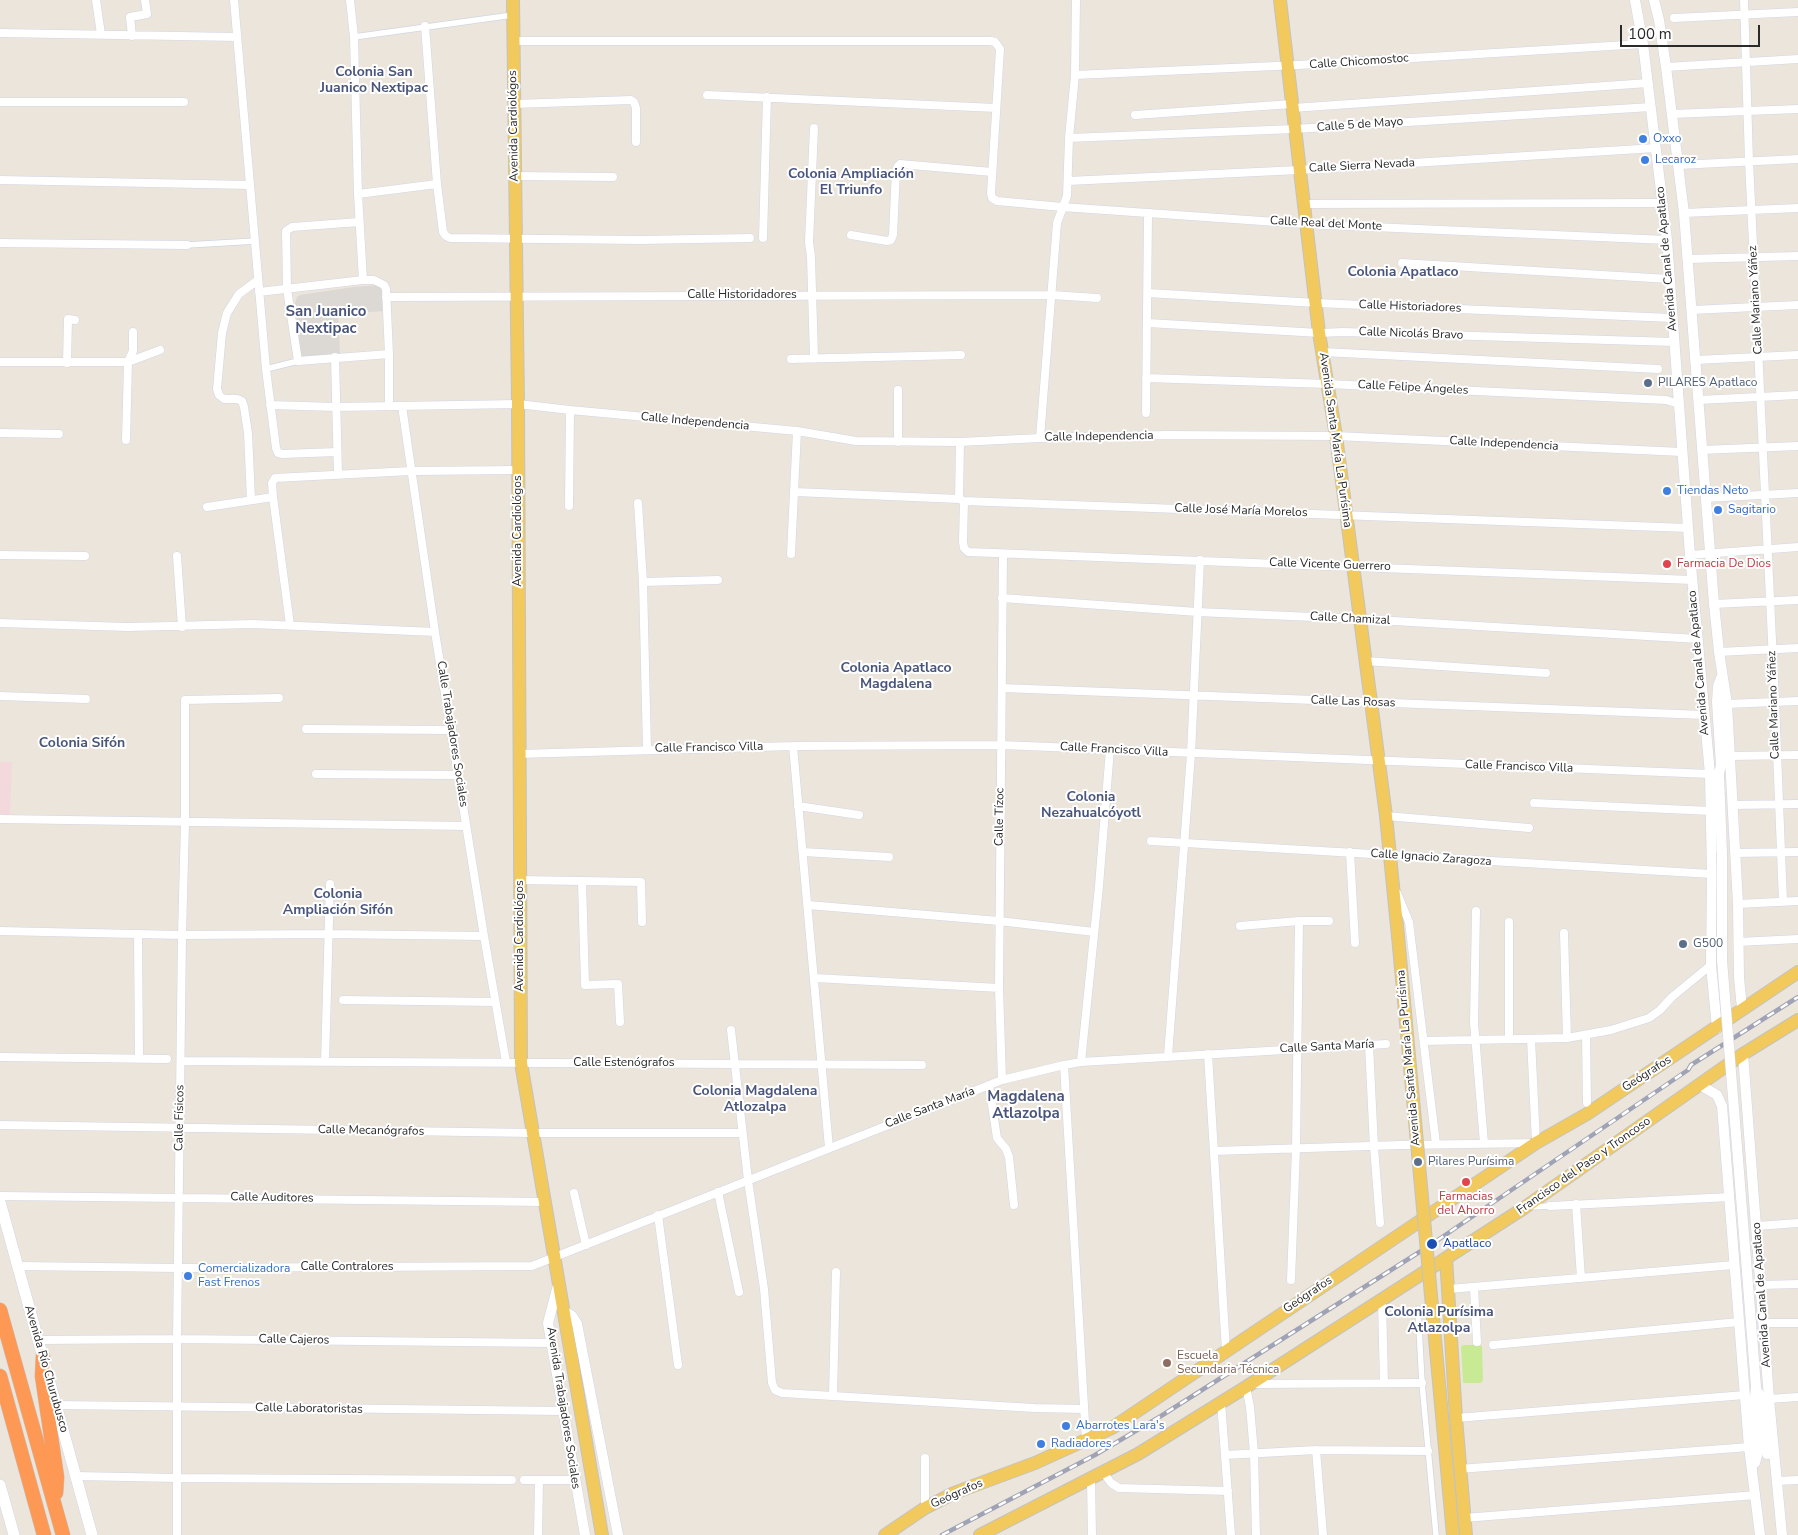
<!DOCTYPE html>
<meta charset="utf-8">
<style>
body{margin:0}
#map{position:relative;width:1798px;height:1535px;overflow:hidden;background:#ece5dc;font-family:"Nunito Sans",sans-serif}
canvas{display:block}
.scale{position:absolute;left:1620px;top:25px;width:140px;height:22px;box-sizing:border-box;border:2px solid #2a2a2a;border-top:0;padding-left:6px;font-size:15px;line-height:18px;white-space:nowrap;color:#2a2a2a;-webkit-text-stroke:4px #fff;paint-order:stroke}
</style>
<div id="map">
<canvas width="1798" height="1535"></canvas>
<div class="scale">100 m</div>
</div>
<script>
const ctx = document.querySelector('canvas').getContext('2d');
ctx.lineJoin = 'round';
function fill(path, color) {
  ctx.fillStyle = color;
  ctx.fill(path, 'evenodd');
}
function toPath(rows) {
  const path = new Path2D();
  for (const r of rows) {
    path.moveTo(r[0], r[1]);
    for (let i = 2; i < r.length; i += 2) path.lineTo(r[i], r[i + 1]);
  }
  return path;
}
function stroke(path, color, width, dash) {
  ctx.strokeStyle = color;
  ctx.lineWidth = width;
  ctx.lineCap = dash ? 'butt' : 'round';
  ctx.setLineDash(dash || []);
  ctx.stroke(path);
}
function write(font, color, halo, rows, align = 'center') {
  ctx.font = font + ' "Nunito Sans",sans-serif';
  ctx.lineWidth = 4;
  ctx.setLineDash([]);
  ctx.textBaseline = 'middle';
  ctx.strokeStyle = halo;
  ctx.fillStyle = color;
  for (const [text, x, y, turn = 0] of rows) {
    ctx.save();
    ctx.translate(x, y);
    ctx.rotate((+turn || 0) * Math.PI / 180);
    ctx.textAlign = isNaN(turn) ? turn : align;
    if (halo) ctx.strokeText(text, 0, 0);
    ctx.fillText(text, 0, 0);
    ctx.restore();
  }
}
const medical = toPath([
 [0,762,12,762,10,815,0,814]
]);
const pitch = toPath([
 [1463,1345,1479,1345,1482,1346,1483,1380,1481,1383,1463,1383,1461,1347]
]);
const plaza = toPath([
 [380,285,385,290,385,311,338,314,340,354,300,358,295,303,297,297,300,295,354,287]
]);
const pedestrian = toPath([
 [354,37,513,15],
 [187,245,255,241],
 [266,369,298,361],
 [1530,1207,1550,1206],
 [1418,1309,1422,1383,1436,1535]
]);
const minor = toPath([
 [96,0,101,34],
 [234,0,266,369,276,448,278,453,283,454,337,452],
 [350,0,354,37,358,194,363,280],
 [1744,0,1749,161,1775,702,1783,901],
 [1674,18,1798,12],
 [425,26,437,184,443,232,446,236,450,238,641,240,750,238],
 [0,33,237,37],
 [132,36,130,17,147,14,145,0],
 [513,41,991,41,995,42,1000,49,991,193,992,198,997,201,1062,207,1305,224,1667,240],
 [1666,67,1798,59],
 [1075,75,1298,65,1643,44],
 [707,95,996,108],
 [0,102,184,102],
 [514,104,631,100,634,102,636,108,636,142],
 [1293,108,1648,83],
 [1672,114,1798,109],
 [1135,115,1292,104],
 [814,128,809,242,811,257,814,358],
 [1069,138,1295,129,1651,107],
 [1679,165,1798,159],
 [515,176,613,177],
 [0,180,250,185],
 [1068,181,1299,170,1656,148],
 [358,194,437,184],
 [1303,204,1663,203],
 [1684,213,1798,208],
 [359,222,292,227,286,231,287,289,298,361,389,354],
 [851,235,887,241,891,240,893,235,896,171,898,166,900,164,992,172],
 [763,238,767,97],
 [0,243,187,245],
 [1688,259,1798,256],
 [1402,263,1669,279],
 [259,292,363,280,374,280,384,285,386,289,389,354,389,405],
 [1148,293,1316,303,1672,318],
 [386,297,1052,295,1097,298],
 [1692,310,1798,305],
 [1148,323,1319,333,1343,332,1674,342],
 [1323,352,1658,369],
 [335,357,338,474],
 [791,359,961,355],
 [1696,360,1798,355],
 [0,362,128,362,160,350],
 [67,363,68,319,75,320],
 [1146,378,1328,384,1666,400,1679,404],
 [898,390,898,442],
 [1699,400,1798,395],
 [270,405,336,407,518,404,570,410,797,431,856,441,960,442,1040,438,1166,435,1336,436,1682,452],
 [402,406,435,632,484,936,506,1062],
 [1146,413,1148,214],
 [0,433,59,434],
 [1040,438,1057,223,1067,196,1069,138,1075,75,1076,0],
 [126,440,128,362,133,351,133,332],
 [1702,450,1798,446],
 [795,492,959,499,964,501,1688,528],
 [1705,498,1798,493],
 [959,499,960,442],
 [251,500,248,433,244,407,242,401,237,399,224,399,219,395,217,389,222,333,227,313,239,294,258,280],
 [964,501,963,542,964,548,968,552,1692,580],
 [638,503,643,582,647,749],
 [569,506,570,410],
 [207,507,273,497],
 [791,554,797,431],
 [0,555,85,556],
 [1690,555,1798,547],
 [177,556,182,627],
 [643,582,718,580],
 [1002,598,1197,612,1360,619,1698,639],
 [1714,604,1798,600],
 [0,623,128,627,253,624,435,632],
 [290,625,273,497,272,483,275,478,411,471,517,470],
 [1719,652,1798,648],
 [1365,661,1546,673],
 [1002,688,1704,715],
 [0,696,86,699],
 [1727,704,1798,701],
 [306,729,452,730],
 [793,746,829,1148],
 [519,754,793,746,1001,745,1710,774],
 [1730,756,1798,755],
 [316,774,458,775],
 [1534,803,1711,811],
 [1733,805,1798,804],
 [798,806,859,815],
 [1386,816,1529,828],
 [0,819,466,826],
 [1151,841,1712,874],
 [803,852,889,857],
 [1350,852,1355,943],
 [1735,853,1798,852],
 [520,880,641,882,642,922],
 [582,882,585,985,618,984,620,1022],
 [1397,893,1409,922,1436,1144],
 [1738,904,1798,901],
 [808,905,999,921,1094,932],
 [1476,911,1474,1023,1484,1143],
 [1240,926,1299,921,1329,921],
 [0,931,182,935,328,934,484,936],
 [1564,933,1567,1038],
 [138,935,139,1059],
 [1738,942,1798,939],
 [815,978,999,988],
 [343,1000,495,1002],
 [731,1030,748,1180,764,1289,772,1383,775,1390,782,1393,833,1396,1034,1408,1084,1409],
 [1586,1035,1587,1103],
 [1509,1039,1509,922],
 [1424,1041,1567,1038,1611,1030,1649,1018,1660,1010,1672,997,1711,965],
 [1369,1045,1374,1147,1380,1223],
 [1208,1054,1226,1351],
 [1168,1056,1191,754,1200,560],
 [0,1057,167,1059],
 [181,1061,922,1065],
 [325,1062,330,884],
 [1081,1062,1099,886,1110,749],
 [1064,1065,1086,1440],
 [1002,1080,999,988,1003,554],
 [989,1085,997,1138,1006,1149,1009,1157,1014,1205],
 [0,1125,533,1133,742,1133],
 [1214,1151,1401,1145,1536,1143,1531,1039],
 [718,1192,739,1292],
 [574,1193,586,1245],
 [0,1196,545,1202],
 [1576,1204,1581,1278],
 [1550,1206,1730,1197],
 [658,1215,678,1365],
 [1757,1226,1798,1223],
 [18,1266,178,1268,532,1266,1002,1080,1064,1065,1081,1062,1386,1044],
 [1291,1280,1296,1149,1299,921],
 [1761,1285,1798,1284],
 [1474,1288,1477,1342],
 [1449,1289,1734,1265],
 [1382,1301,1384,1383],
 [1763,1323,1798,1323],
 [38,1340,177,1339,550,1343],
 [1493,1345,1739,1322],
 [1254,1384,1422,1383],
 [1246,1387,1250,1407,1254,1453,1256,1535],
 [833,1396,836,1272],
 [1769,1399,1798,1397],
 [1221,1402,1231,1535],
 [56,1405,562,1411],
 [1456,1418,1745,1395],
 [1316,1450,1323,1535],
 [1225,1455,1316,1450,1428,1451],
 [925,1458,925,1508],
 [1459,1469,1749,1447],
 [1103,1472,1111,1483,1119,1488,1228,1491],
 [76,1476,176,1478,512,1480],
 [1091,1479,1092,1535],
 [524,1480,574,1480],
 [1777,1481,1798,1480],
 [1464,1518,1756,1495],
 [177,1535,177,1339,182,935,185,823,185,700,279,698],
 [538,1535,539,1481]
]);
const tertiary = toPath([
 [1635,0,1643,44,1667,240,1690,555,1710,774,1712,874,1711,965,1717,1028],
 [1654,0,1659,20,1666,67,1684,213,1714,604,1719,652,1727,704,1738,904,1739,978,1742,1008],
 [1721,678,1718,686,1717,702,1721,765,1719,774,1722,853],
 [1743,1054,1769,1399,1782,1535],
 [1700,1085,1717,1095,1722,1106,1749,1447,1760,1535],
 [1747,1272,1756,1387,1754,1407,1757,1456,1755,1463],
 [558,1285,548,1323,585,1535],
 [564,1311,572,1316,577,1324,618,1535],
 [1758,1392,1762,1406,1767,1454]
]);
const secondary = toPath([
 [0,1202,92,1535],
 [0,1485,14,1535]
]);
const primary = toPath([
 [513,0,518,404,521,1063,602,1535],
 [1280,0,1319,333,1336,436,1386,816,1398,936],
 [1446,1258,1456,1418,1466,1535],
 [885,1535,925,1508,954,1493,1035,1463,1112,1428,1536,1143,1587,1114,1798,972],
 [980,1535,1138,1454,1246,1387,1524,1208,1743,1054,1798,1020]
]);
const motorway = toPath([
 [0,1310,63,1535],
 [43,1356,42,1376,57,1477,56,1493],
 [0,1376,44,1535]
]);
const rail = toPath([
 [942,1535,1095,1455,1161,1416,1432,1244,1688,1070,1691,1065,1798,997]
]);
const tertiaryBridge = toPath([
 [1722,853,1722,960,1747,1272]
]);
const primaryBridge = toPath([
 [1398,936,1453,1535]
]);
const markers = [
 [1643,139,5,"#3f7fe0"],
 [1645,160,5,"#3f7fe0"],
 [1648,383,5,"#5c6f8a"],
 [1667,491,5,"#3f7fe0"],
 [1718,510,5,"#3f7fe0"],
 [1667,564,5,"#e0444e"],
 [1683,944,5,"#5c6f8a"],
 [1418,1162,5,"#5c6f8a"],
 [1466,1182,5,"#e0444e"],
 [1432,1244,6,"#1a4fb4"],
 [188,1276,5,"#3f7fe0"],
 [1167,1363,5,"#8d6e63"],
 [1066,1426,5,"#3f7fe0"],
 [1041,1444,5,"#3f7fe0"]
];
const streetNames = [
 ["Calle Chicomostoc",1359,62,-4],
 ["Calle 5 de Mayo",1360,125,-4],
 ["Avenida Cardiológos",514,126,-91],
 ["Calle Sierra Nevada",1362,166,-3],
 ["Calle Real del Monte",1326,224,3],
 ["Avenida Canal de Apatlaco",1667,259,-95],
 ["Calle Historidadores",742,295],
 ["Calle Mariano Yáñez",1756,300,-93],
 ["Calle Historiadores",1410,307,2],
 ["Calle Nicolás Bravo",1411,334,2],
 ["Calle Felipe Ángeles",1413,388,3],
 ["Calle Independencia",695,422,5],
 ["Calle Independencia",1099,437,-1],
 ["Avenida Santa María La Purísima",1335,440,82],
 ["Calle Independencia",1504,444,3],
 ["Calle José María Morelos",1241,511,2],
 ["Avenida Cardiológos",518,531,-90],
 ["Calle Vicente Guerrero",1330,565,2],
 ["Calle Chamizal",1350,619,3],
 ["Avenida Canal de Apatlaco",1699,663,-95],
 ["Calle Las Rosas",1353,702,2],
 ["Calle Mariano Yáñez",1774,705,-92],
 ["Calle Trabajadores Sociales",452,734,81],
 ["Calle Francisco Villa",709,748,-1],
 ["Calle Francisco Villa",1114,750,3],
 ["Calle Francisco Villa",1519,767,2],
 ["Calle Tízoc",1000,817,-89],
 ["Calle Ignacio Zaragoza",1431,858,4],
 ["Avenida Cardiológos",520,936,-90],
 ["Calle Santa María",1327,1047,-3],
 ["Avenida Santa María La Purísima",1409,1058,-95],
 ["Calle Estenógrafos",624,1063],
 ["Geógrafos",1647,1074,-33],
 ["Calle Santa María",930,1108,-21],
 ["Calle Físicos",180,1118,-89],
 ["Calle Mecanógrafos",371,1131,1],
 ["Francisco del Paso y Troncoso",1584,1166,-35],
 ["Calle Auditores",272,1198,1],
 ["Calle Contralores",347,1267],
 ["Geógrafos",1308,1295,-34],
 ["Avenida Canal de Apatlaco",1762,1295,-94],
 ["Calle Cajeros",294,1340,1],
 ["Avenida Río Churubusco",46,1369,74],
 ["Avenida Trabajadores Sociales",563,1408,81],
 ["Calle Laboratoristas",309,1409,1],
 ["Geógrafos",957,1494,-24]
];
const shopNames = [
 ["Oxxo",1653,139],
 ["Lecaroz",1655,160],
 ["Tiendas Neto",1677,491],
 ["Sagitario",1728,510],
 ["Comercializadora",198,1269],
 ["Fast Frenos",198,1283],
 ["Abarrotes Lara's",1076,1426],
 ["Radiadores",1051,1444]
];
const serviceNames = [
 ["PILARES Apatlaco",1658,383],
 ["G500",1693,944],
 ["Pilares Purísima",1428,1162]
];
const healthNames = [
 ["Farmacia De Dios",1677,564],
 ["Farmacias",1466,1197,"center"],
 ["del Ahorro",1466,1211,"center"]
];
const transitNames = [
 ["Apatlaco",1443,1244]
];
const educationNames = [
 ["Escuela",1177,1356],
 ["Secundaria Técnica",1177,1370]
];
const neighbourhoodNames = [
 ["Colonia San",374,73],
 ["Juanico Nextipac",374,89],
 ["Colonia Ampliación",851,175],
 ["El Triunfo",851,191],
 ["Colonia Apatlaco",1403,273],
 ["Colonia Apatlaco",896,669],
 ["Magdalena",896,685],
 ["Colonia Sifón",82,744],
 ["Colonia",1091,798],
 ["Nezahualcóyotl",1091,814],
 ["Colonia",338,895],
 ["Ampliación Sifón",338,911],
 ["Colonia Magdalena",755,1092],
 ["Atlozalpa",755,1108],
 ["Colonia Purísima",1439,1313],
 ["Atlazolpa",1439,1329]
];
const quarterNames = [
 ["San Juanico",326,312],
 ["Nextipac",326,329],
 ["Magdalena",1026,1097],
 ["Atlazolpa",1026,1114]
];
fill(medical, '#f3d9db');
fill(pitch, '#c9ea94');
fill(plaza, '#dcd8d3');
stroke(pedestrian, '#d1d5e3', 7);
stroke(minor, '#d1d5e3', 9);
stroke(tertiary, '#d1d5e3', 11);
stroke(secondary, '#d1d5e3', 12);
stroke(primary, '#c3c3c3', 14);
stroke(motorway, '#c3c3c3', 15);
stroke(pedestrian, '#fff', 5.5);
stroke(minor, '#fff', 8);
stroke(tertiary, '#fff', 10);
stroke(secondary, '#fff', 11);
stroke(primary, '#f1c95c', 12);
stroke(motorway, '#fe9855', 14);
stroke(rail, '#9fa3b5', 4.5);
stroke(rail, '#fff', 2.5, [8]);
stroke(tertiaryBridge, '#d1d5e3', 11, []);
stroke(primaryBridge, '#c3c3c3', 14, []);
stroke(tertiaryBridge, '#fff', 10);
stroke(primaryBridge, '#f1c95c', 12);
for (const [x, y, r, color] of markers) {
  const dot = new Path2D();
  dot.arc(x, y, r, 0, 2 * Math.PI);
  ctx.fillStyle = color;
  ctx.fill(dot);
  stroke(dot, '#fff', 2);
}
write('12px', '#2a2a2a', '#fff', streetNames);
write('12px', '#366cbe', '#fff', shopNames, 'left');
write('12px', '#4e5e75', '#fff', serviceNames, 'left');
write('12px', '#be3a42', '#fff', healthNames, 'left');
write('12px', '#164399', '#fff', transitNames, 'left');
write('12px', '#785e54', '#fff', educationNames, 'left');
write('bold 14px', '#4a557b', '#fff', neighbourhoodNames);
write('bold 15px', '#4a557b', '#fff', quarterNames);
</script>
